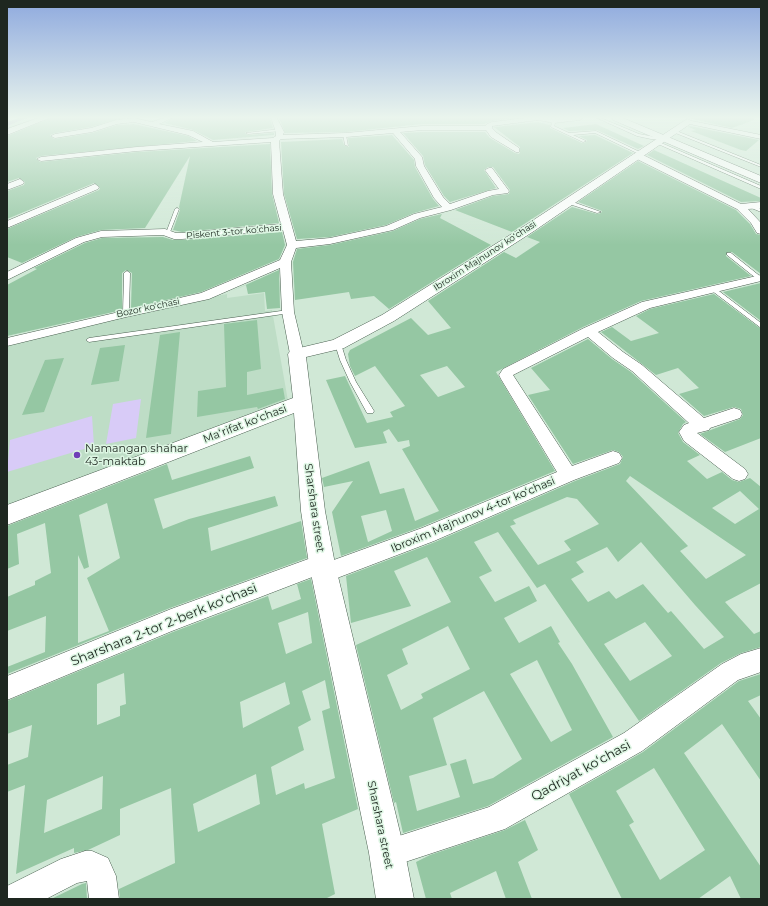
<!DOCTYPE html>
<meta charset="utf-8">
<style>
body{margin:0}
#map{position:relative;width:768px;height:906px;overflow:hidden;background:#d0e8d6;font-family:Montserrat,sans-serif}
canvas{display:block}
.frame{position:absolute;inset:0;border:8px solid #1e2720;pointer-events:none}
</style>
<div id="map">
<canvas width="768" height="906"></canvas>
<div class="frame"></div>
</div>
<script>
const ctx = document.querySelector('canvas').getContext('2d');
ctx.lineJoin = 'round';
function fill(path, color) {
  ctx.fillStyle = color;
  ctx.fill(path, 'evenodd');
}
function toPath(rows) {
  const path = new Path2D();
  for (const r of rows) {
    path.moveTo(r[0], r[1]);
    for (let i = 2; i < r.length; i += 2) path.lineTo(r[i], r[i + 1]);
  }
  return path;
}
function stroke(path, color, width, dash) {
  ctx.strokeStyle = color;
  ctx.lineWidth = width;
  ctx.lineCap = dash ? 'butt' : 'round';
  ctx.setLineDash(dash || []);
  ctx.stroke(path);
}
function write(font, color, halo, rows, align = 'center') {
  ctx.font = font + ' Montserrat,sans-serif';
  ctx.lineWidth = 3;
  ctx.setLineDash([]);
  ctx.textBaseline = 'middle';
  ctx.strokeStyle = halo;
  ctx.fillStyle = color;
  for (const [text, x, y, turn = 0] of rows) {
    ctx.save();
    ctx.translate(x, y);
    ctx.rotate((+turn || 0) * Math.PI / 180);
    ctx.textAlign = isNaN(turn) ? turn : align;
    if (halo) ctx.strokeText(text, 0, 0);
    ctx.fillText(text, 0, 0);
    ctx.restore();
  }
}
const built = toPath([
 [264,293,265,311,272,310,288,401,7,510,7,344,211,297,227,294,227,298]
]);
const green = toPath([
 [141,399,136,438,106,444,113,404],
 [92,416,94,446,7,472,10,440]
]);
const canal = toPath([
 [19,118,27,118,7,126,7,122,19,118]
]);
const building = toPath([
 [50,118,122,118,91,127,55,133,50,135,54,139,92,133,117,125,134,124,188,136,197,141,41,156,36,158,40,162,137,152,270,144,272,194,279,223,182,232,173,230,180,210,179,207,190,156,145,228,101,230,76,237,22,263,7,257,7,229,99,190,100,188,94,183,7,219,7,191,24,185,25,182,19,178,7,182,7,136],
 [173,118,270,118,273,128,246,132,245,133,248,135,274,133,274,135,213,140,193,130,164,123],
 [279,118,514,118,492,121,484,124,422,124,346,132,285,133],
 [688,118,754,118,754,120,732,128],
 [538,122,550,125,550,128,582,143,586,142,587,140,579,136,595,135,633,153,512,232,455,210,493,196,509,194,510,190,493,167,488,167,484,170,496,188,450,202,444,196,425,165,423,156,403,133,422,132,485,132,490,138,515,153,519,154,520,152,520,147,494,127],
 [596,124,644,146,638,149,597,130,569,131,563,128],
 [690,126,759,140,746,151,741,150,691,131,696,130,688,127],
 [392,135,414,160,415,167,433,199,439,206,414,213,386,225,330,237,297,239,284,194,281,142,342,139,344,145,349,147,348,138],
 [654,150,761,198,761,201,741,202,647,155],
 [638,161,736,210,750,224,756,234,761,235,761,274,732,252,727,252,726,256,751,276,641,301,583,327,496,372,555,471,421,527,341,556,332,512,353,481,324,487,322,478,369,461,380,494,404,488,415,521,439,511,402,449,410,446,409,440,398,442,389,429,383,432,387,443,355,448,326,380,345,376,367,423,393,417,390,412,405,406,375,366,355,376,350,366,348,354,350,350,411,318,428,335,451,328,428,301,504,252,516,258,540,242,527,237,572,207,597,214,601,213,602,211,578,202],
 [447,366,465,387,438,397,420,375],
 [386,510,392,531,368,542,361,516],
 [442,214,440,218,491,245,389,309,374,296,351,299,349,292,295,300,293,262,297,249,330,245,393,231,420,219],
 [282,232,285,245,279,259,201,292,131,308,132,273,126,270,122,273,122,310,7,336,7,285,37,269,34,268,85,243,102,238,163,237,173,240,182,240],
 [279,270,280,308,267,309,265,292,248,294,246,285,232,291],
 [761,283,761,321,723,292],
 [714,294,761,329,761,438,725,452,700,434,740,419,743,415,741,409,734,407,704,416,679,394,699,388,678,368,656,375,601,332,612,327,631,341,659,333,636,316,650,309],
 [257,320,261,369,247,372,247,395,283,388,285,399,258,409,257,407,197,417,198,391,226,387,224,324],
 [180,332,171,434,146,438,160,335],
 [588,339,612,359,631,372,686,422,683,424,678,433,683,442,700,455,687,461,707,479,722,472,732,480,739,482,750,478,761,487,761,583,725,602,754,634,761,631,761,647,741,653,721,663,639,721,545,584,537,588,498,532,474,542,492,571,479,577,495,602,529,586,537,601,504,618,519,643,551,626,560,642,558,643,572,664,613,737,488,806,403,833,396,802,394,803,356,645,451,602,427,557,394,571,411,606,351,623,346,576,435,542,575,481,620,464,623,457,619,452,613,450,573,464,528,395,550,390,531,368],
 [630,476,746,555,706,579,680,551,688,546,626,481],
 [740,491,759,509,735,524,712,508],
 [567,497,577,499,599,524,564,541,571,550,538,565,510,526,516,524,513,520],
 [641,542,695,605,724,637,704,649,671,611,668,613,643,584,616,599,609,591,588,602,571,579,584,572,576,562,607,547,618,562],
 [645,622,672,656,630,681,604,644],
 [448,626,470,669,421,694,423,698,401,710,387,675,408,664,402,649],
 [537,660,572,730,551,742,510,674],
 [484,691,522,759,493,778,473,784,466,759,450,764,460,797,417,811,409,776,447,765,433,718],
 [125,345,119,381,91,385,100,348],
 [64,358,44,412,22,415,45,360],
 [250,456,254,468,154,499,163,529,189,519,275,496,278,506,208,528,211,551,301,521,307,558,170,608,7,674,7,667,45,652,46,616,7,631,7,597,35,585,35,581,51,573,45,523,17,534,19,564,7,569,7,526,167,464,172,480],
 [107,503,120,558,87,578,109,631,78,643,78,555,84,569,89,567,79,515],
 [311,579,358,809,322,824,335,894,325,899,120,899,119,889,175,863,171,788,120,809,120,835,88,850,74,853,74,848,16,874,25,785,7,792,7,765,28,757,32,725,7,734,7,701,173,632,268,596,272,610,301,599,297,584],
 [308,612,312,643,286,654,278,623],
 [124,673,126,704,120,706,120,716,97,725,97,684],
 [325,680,330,708,322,711,335,778,305,789,304,783,276,795,271,767,304,750,298,727,311,720,302,691],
 [285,682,290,704,243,728,240,702],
 [256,774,260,804,198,832,193,804],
 [103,776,102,809,44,833,47,800],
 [761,674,761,695,748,701,761,719,761,781,722,724,684,753,761,867,761,899,741,899,730,876,698,899,622,899,569,794,643,752,739,681],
 [654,768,705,850,660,880,629,825,634,822,616,791],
 [525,820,538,850,518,862,532,899,506,899,496,871,450,893,452,899,426,899,416,862,430,855,505,830],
 [86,883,87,899,51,899,82,884]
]);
const service = toPath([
 [597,118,601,118,639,134,666,139,664,140,651,139,637,136,597,118],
 [554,120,556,121,554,126,569,133,596,131,644,154,641,155,595,133,573,135,586,141,583,142,551,127,552,121,554,120],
 [280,129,281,131,248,134,246,133,280,129],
 [674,130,761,165,761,167,673,132,674,130],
 [343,134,346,135,348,146,345,145,343,134],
 [659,142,761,186,761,189,658,144,659,142],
 [566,201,570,201,601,212,597,213,566,203,566,201],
 [749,205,753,205,761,209,761,212,749,207,749,205],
 [177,208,179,209,170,232,166,233,175,209,177,208],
 [727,253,731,253,761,277,761,279,757,279,727,255,727,253],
 [127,271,130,273,129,313,126,315,123,313,124,273,127,271],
 [711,288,715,288,761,323,761,328,711,290,711,288],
 [288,310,291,312,290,313,89,342,86,340,89,338,288,310],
 [338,342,341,344,346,360,356,382,374,411,373,413,367,413,350,382,340,360,335,344,338,342]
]);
const minor = toPath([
 [134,118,152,122,163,118,172,118,159,124,193,131,213,142,273,138,276,136,276,132,271,118,277,118,284,132,283,135,346,133,422,126,485,126,487,124,492,122,524,118,583,118,580,120,554,123,538,120,492,126,492,128,497,133,519,148,519,152,516,152,491,137,486,130,422,130,400,132,422,157,424,166,443,197,450,204,488,191,499,189,485,170,489,168,492,168,509,191,508,193,493,195,451,210,420,218,393,230,330,244,296,248,291,262,294,312,304,354,302,357,297,359,292,357,290,354,282,312,280,268,209,299,126,317,7,346,7,338,201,293,280,260,287,245,283,230,182,239,174,239,163,235,102,237,84,242,7,280,7,272,76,238,101,231,165,229,176,233,182,233,281,224,273,194,271,142,137,151,41,161,37,159,41,157,137,147,203,142,188,135,134,122,117,124,92,132,55,138,51,136,55,134,91,128,116,120,134,118],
 [393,133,415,159,416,166,434,198,442,207,414,214,386,226,330,238,296,241,283,194,279,141,281,139,346,137,393,133],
 [687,120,761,135,761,139,685,123,684,122,687,120],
 [635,154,641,154,741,204,761,202,761,208,748,209,761,223,761,234,757,233,751,223,737,209,635,158,635,154],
 [20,179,24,182,23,184,7,190,7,184,20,179],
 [95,184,99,187,98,189,7,228,7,221,95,184],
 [761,275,761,281,650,308,598,332,623,352,642,365,704,418,734,408,740,410,742,414,740,418,710,428,709,430,697,433,745,469,748,474,745,479,739,481,733,479,684,441,679,432,684,425,689,423,632,371,613,358,588,337,513,375,572,466,613,451,619,453,622,458,619,463,574,480,434,541,324,583,317,580,315,576,172,631,7,700,7,676,171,609,322,554,329,557,331,561,422,528,557,472,501,379,499,375,503,369,584,328,642,302,761,275],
 [761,648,761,672,738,680,642,751,505,829,387,868,377,863,372,853,377,843,489,807,624,733,722,664,741,654,761,648],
 [85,851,92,851,108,858,116,876,119,899,89,899,87,881,77,883,46,899,7,899,7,886,61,859,85,851]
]);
const tertiary = toPath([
 [38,118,49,118,7,135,7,129,38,118],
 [687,119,690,120,691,122,690,124,534,231,394,321,344,348,306,357,325,511,335,564,405,853,414,899,376,899,369,853,309,564,301,511,294,413,7,525,7,505,293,398,288,354,291,350,333,340,382,315,526,225,687,119]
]);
const primary = toPath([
 [612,118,623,118,761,176,761,183,613,120,612,118]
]);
const markers = [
 [77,455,4,"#703fb7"]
];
const farStreetnames = [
 ["Piskent 3-tor koʻchasi",234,232,-5],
 ["Ibroxim Majnunov koʻchasi",485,256,-33],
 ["Bozor koʻchasi",148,308,-12]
];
const streetNames = [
 ["Maʻrifat koʻchasi",245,424,-21],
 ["Sharshara street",314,508,82],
 ["Ibroxim Majnunov 4-tor koʻchasi",473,515,-23],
 ["Sharshara street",380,825,78]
];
const poiNames = [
 ["Namangan shahar",85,449],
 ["43-maktab",85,462]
];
const nearStreetnames = [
 ["Sharshara 2-tor 2-berk koʻchasi",164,625,-22],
 ["Qadriyat koʻchasi",581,771,-29]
];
fill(built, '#beddc6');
fill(green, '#d8cbf7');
fill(canal, '#ab9cce');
fill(building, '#95c7a3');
stroke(service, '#4a5f50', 1);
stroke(minor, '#4a5f50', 1);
stroke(tertiary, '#4a5f50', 1);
stroke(primary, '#4a5f50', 1);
fill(service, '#fff');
fill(minor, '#fff');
fill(tertiary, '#fff');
fill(primary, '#fff');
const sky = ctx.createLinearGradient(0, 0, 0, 245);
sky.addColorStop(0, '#8faade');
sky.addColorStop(0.48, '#eaf5ed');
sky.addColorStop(1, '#eaf5ed00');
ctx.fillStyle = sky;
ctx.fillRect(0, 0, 768, 245);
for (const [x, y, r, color] of markers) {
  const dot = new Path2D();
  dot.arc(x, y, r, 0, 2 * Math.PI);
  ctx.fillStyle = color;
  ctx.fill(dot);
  stroke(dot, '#ddf6e3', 1.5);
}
write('9px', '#1e2720', '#ddf6e3', farStreetnames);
write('11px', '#1e2720', '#ddf6e3', streetNames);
write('11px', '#1e2720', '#ddf6e3', poiNames, 'left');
write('13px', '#1e2720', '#ddf6e3', nearStreetnames);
</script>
